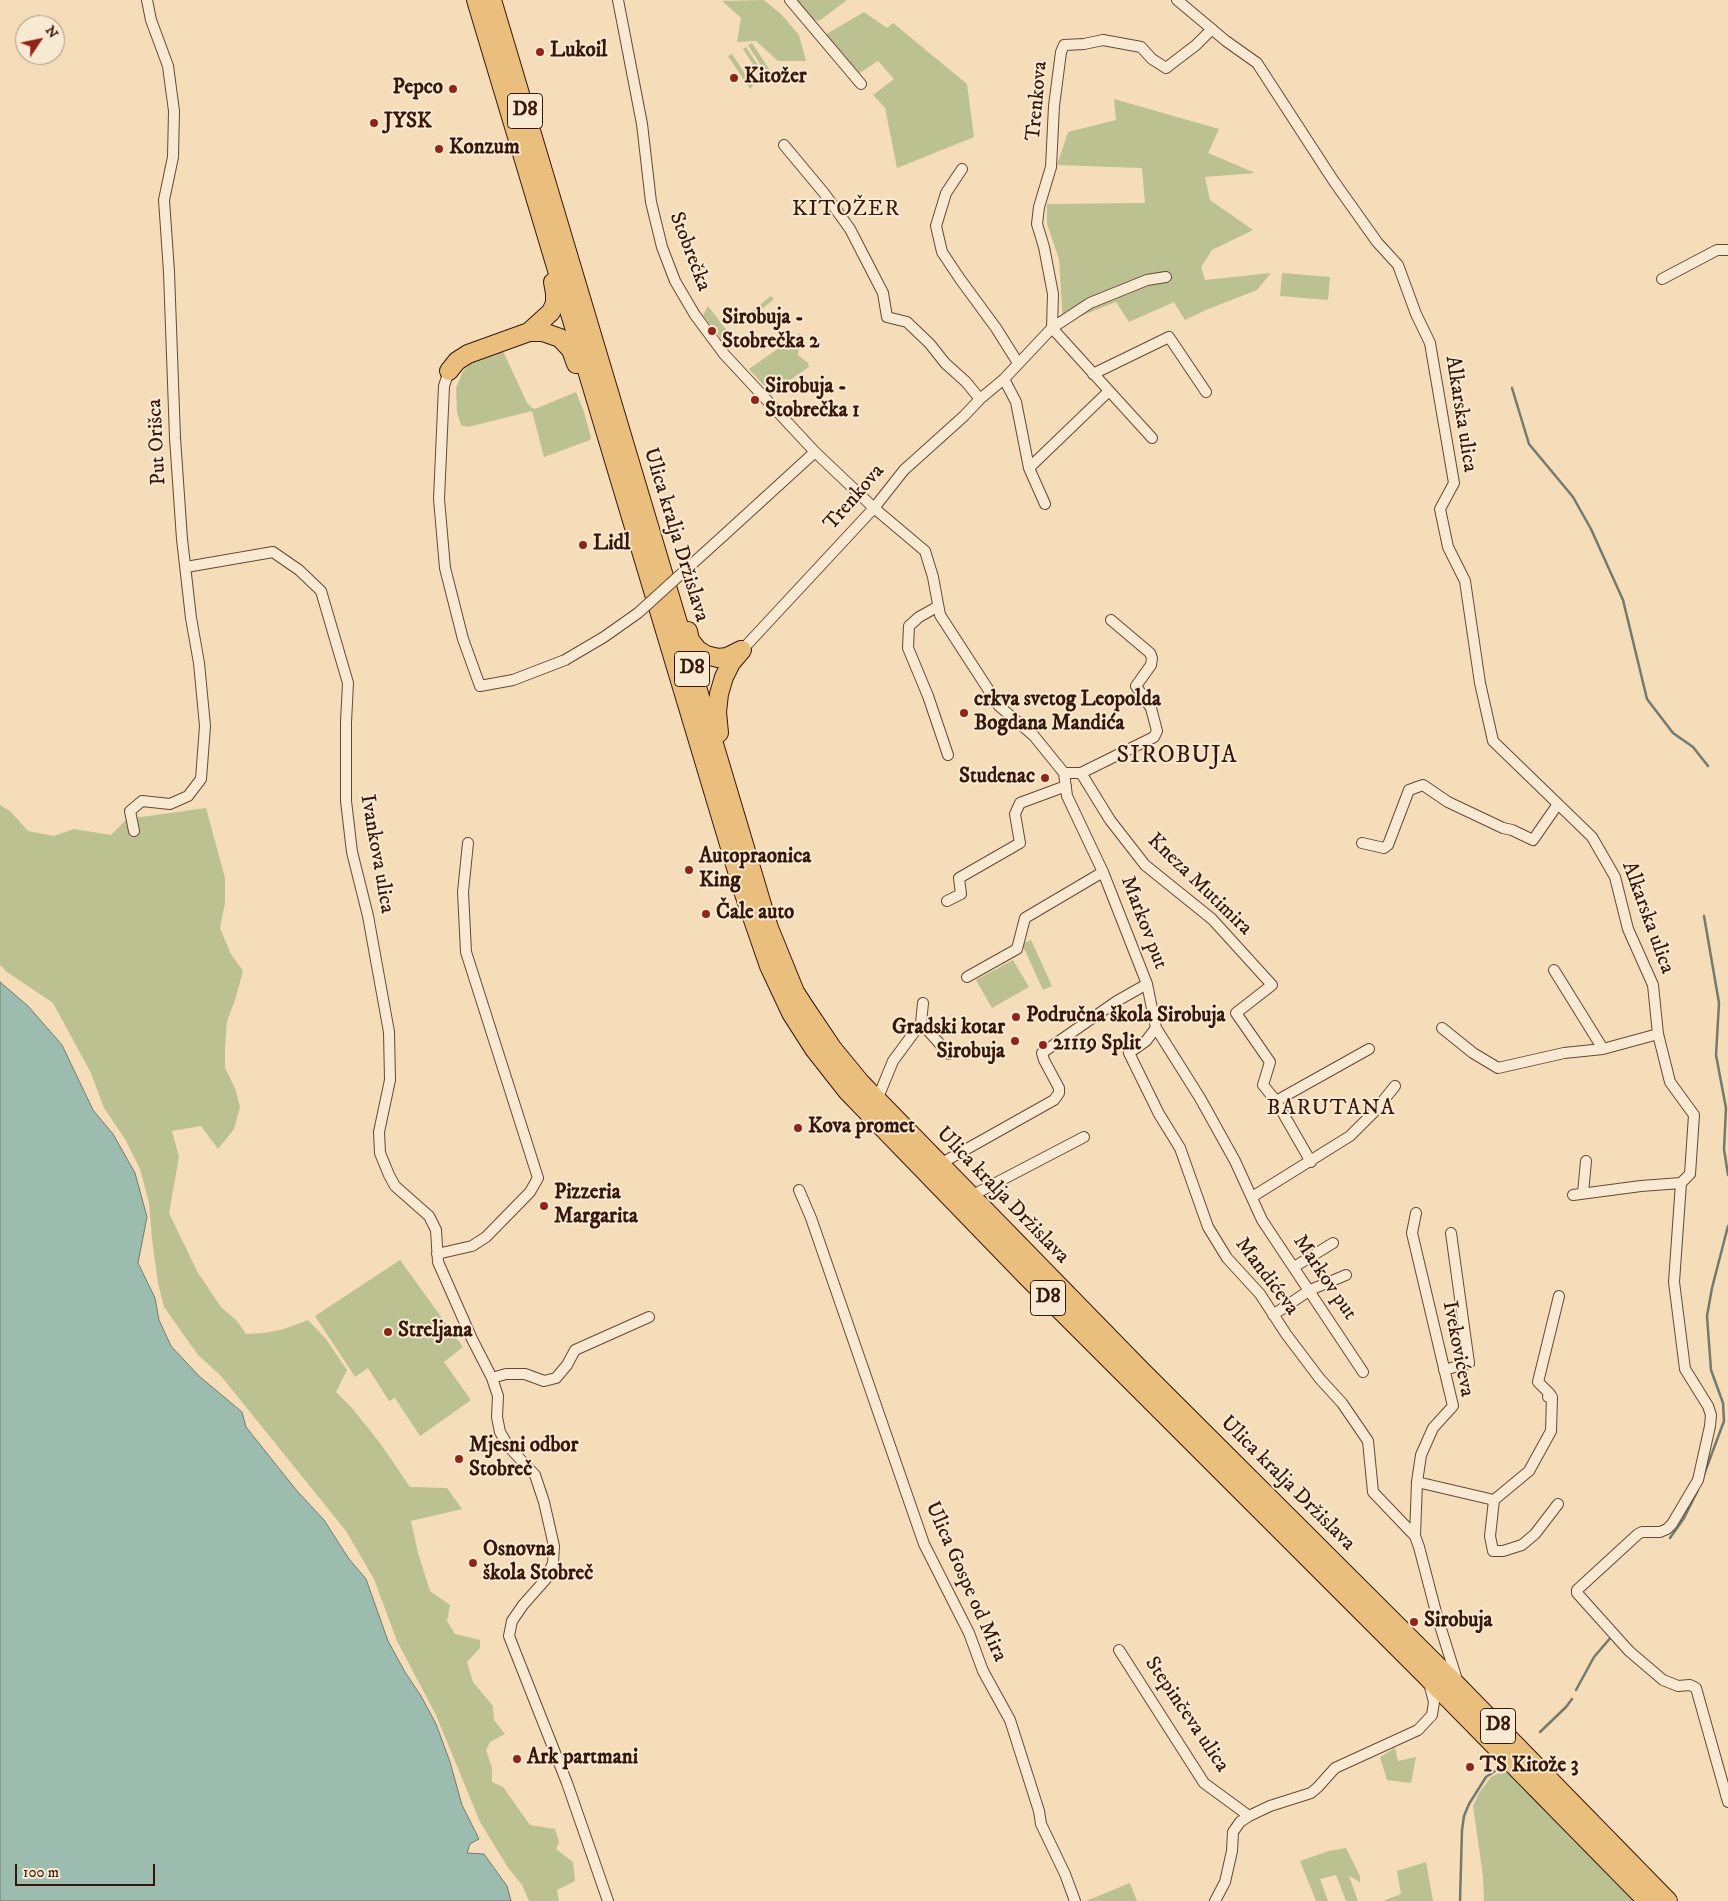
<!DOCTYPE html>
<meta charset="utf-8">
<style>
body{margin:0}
#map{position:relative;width:1728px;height:1901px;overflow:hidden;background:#f5ddba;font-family:"IM FELL DW Pica",serif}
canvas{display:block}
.north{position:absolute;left:15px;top:15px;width:50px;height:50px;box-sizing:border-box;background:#f8e9d2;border:1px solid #ab9582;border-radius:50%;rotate:56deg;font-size:14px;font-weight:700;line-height:20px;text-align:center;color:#37170a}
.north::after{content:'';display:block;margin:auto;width:18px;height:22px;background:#8f2418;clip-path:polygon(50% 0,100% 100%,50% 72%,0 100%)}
.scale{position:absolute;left:15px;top:1864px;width:140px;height:22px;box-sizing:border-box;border:2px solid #37170a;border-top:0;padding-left:6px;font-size:15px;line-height:18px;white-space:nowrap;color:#37170a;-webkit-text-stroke:4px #f8e9d2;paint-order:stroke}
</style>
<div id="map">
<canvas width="1728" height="1901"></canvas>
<div class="north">N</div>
<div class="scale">100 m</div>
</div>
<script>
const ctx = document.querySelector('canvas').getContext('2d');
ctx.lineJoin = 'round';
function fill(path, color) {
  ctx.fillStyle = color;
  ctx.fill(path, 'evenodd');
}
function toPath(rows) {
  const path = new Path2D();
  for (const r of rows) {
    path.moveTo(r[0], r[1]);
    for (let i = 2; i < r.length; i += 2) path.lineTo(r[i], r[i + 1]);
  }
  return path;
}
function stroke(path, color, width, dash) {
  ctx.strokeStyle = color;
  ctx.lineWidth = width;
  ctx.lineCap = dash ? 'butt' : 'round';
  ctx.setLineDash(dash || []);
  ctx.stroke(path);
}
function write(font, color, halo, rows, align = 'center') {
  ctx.font = font + ' "IM FELL DW Pica",serif';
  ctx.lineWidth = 4;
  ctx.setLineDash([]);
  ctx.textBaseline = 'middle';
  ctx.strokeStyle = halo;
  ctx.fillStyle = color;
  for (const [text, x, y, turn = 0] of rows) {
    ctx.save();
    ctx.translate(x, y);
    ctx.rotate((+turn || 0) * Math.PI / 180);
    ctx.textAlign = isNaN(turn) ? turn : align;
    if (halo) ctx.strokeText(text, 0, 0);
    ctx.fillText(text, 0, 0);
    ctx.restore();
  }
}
const green = toPath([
 [764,0,781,14,799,35,806,61,778,61,756,41,737,42,741,18,722,1],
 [795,0,847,0,819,21,811,19],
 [864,12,887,28,893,23,967,84,974,137,897,168,885,108,873,95,894,79,878,61,858,74,825,35],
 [752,43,773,75,769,78,748,45],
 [746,47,767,79,764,81,743,49],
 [732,54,753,86,750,89,728,56],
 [1114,99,1219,129,1208,153,1255,173,1205,177,1210,200,1253,230,1212,250,1201,267,1205,280,1271,273,1257,290,1206,310,1185,320,1174,302,1129,322,1116,302,1063,323,1059,259,1047,224,1047,204,1145,203,1142,168,1057,165,1068,132,1116,120],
 [1282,273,1330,277,1328,300,1280,296],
 [771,296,774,299,745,323,742,319],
 [708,306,724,327,735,337,730,342,726,343,724,342,703,315],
 [800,333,801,337,798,355,808,363,809,367,771,393,749,369],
 [503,351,527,403,532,408,535,409,576,392,584,412,591,438,590,440,544,457,532,411,468,427,461,425,457,412,456,388,463,371,473,361],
 [0,805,10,811,28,831,54,836,74,829,111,835,127,819,206,808,225,878,225,903,220,928,231,954,243,971,235,1000,227,1021,225,1047,225,1068,235,1088,240,1107,234,1129,218,1149,201,1126,172,1131,179,1157,169,1213,198,1273,221,1307,237,1321,246,1334,265,1333,284,1329,308,1320,326,1339,347,1370,336,1392,352,1408,380,1443,410,1487,447,1488,462,1509,411,1521,418,1553,430,1591,450,1605,447,1621,455,1634,480,1640,480,1648,467,1662,473,1682,493,1706,494,1720,505,1734,490,1742,486,1750,492,1768,492,1782,503,1787,530,1825,555,1829,559,1842,556,1849,573,1862,575,1881,557,1890,559,1901,529,1901,522,1885,507,1866,480,1822,436,1715,397,1641,374,1579,346,1531,221,1376,198,1355,164,1307,158,1283,152,1239,149,1203,140,1169,125,1139,104,1108,91,1073,53,1003,7,972,0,965],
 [1031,940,1052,986,1043,990,1022,944],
 [1013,960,1029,987,992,1008,976,980],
 [400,1260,463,1347,444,1362,471,1400,420,1436,395,1398,389,1401,368,1368,355,1377,315,1316],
 [1395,1748,1398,1761,1416,1757,1411,1783,1387,1780,1380,1757],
 [1503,1771,1509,1773,1634,1901,1484,1901,1483,1876,1473,1806,1479,1793,1491,1777],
 [1346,1848,1360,1876,1360,1882,1349,1876,1358,1901,1346,1901,1336,1875,1320,1879,1328,1901,1316,1901,1300,1861,1329,1851],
 [1426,1862,1433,1901,1383,1901,1401,1894,1397,1871],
 [1130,1883,1137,1901,1086,1901]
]);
const water = toPath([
 [0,982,28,1006,62,1045,93,1110,113,1134,135,1173,147,1217,138,1263,155,1298,159,1320,171,1346,199,1376,242,1412,246,1427,297,1491,324,1520,349,1559,366,1579,388,1641,405,1672,421,1696,436,1724,450,1762,462,1805,479,1839,470,1844,467,1853,484,1854,507,1886,511,1901,0,1901,0,982]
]);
const stream = toPath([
 [1512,388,1529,444,1573,497,1591,529,1623,600,1647,699,1673,733,1693,747,1708,766],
 [1704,916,1719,1003,1716,1055,1726,1108,1724,1149,1728,1175],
 [1702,1480,1724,1421,1723,1403,1711,1370,1707,1316,1712,1288,1728,1226],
 [1670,1538,1684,1518,1698,1490],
 [1576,1690,1594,1657,1612,1636],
 [1540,1732,1566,1707,1572,1699],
 [1460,1901,1462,1830,1464,1816,1469,1804,1486,1777,1501,1767]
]);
const minor = toPath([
 [618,0,642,124,651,202,662,247,675,281,695,315,724,354,815,452,874,508,925,551,933,577,940,615,999,706,1034,736,1064,773,1067,796,1103,872,1147,984,1156,1028,1200,1098,1235,1161,1262,1220,1363,1372],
 [790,0,861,84],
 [1177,0,1226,41,1257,63,1333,180,1377,242,1398,265,1416,314,1430,343,1454,483,1440,509,1448,547,1465,581,1480,683,1493,741,1592,837,1615,877,1628,929,1653,985,1658,1034,1670,1082,1694,1115,1690,1174,1681,1183,1674,1282,1685,1369,1708,1406,1711,1415,1710,1426,1698,1480,1672,1524,1667,1529,1660,1532,1642,1532,1638,1534,1577,1590,1577,1593,1629,1651,1663,1680,1678,1686,1690,1685,1696,1688,1728,1802],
 [784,145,824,193,850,229,883,293,887,317,907,322,930,344,945,363,966,382,980,399],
 [962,169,946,193,936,226,942,252,960,279,996,328,1018,363],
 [1662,279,1717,250,1728,250],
 [449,371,444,386,439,499,445,568,463,639,480,686,513,680,565,660],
 [1093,374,1169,337,1206,392],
 [1004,379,1016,402,1029,468,1045,504],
 [1152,438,1052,328,1090,303,1147,280,1166,277],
 [1029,468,1109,391],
 [723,536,815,452],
 [186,567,273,552,299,570,321,591,348,683,346,722,346,801,352,852,368,916,389,1032,390,1080,379,1132,380,1153,389,1175,395,1186,429,1216,436,1230,438,1262,472,1339,492,1378,498,1396,497,1417,500,1432,508,1446,535,1475,544,1502,554,1546,553,1563,546,1579,523,1605,512,1621,509,1636,567,1783,608,1901],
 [937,607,919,617,909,626,908,648,928,696,948,755],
 [742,650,874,508,904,470,964,416,980,399,1004,379,1052,328,1053,294,1044,247,1037,224,1039,207,1051,167,1054,106,1061,52,1064,45,1084,44,1103,40,1141,47,1152,59,1166,68,1196,45,1212,29],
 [1064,773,1081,773,1110,820,1145,865,1212,919,1272,985,1236,1013,1270,1062,1263,1085,1276,1101,1311,1162],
 [1081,773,1154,737,1157,731,1151,708,1136,686,1151,665,1152,658,1150,653,1111,620],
 [134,831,130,811,142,801,170,804,188,796,201,779,205,726,199,663,191,618,182,539,175,438,169,272,164,200,173,157,174,111,168,66,151,20,147,0],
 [1362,843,1384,848,1388,845,1409,790,1423,785,1448,802,1503,828,1512,830,1533,840,1558,804],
 [947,901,961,894,959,878,1020,843,1015,814,1020,803,1066,786],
 [1554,970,1603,1049],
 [967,977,1017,949,1025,918,1103,872],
 [923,1003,921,1023,949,1054],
 [1156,1028,1146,1041,1129,1053,1159,1114,1180,1148,1208,1227,1227,1258,1260,1294,1286,1334,1320,1379,1342,1403,1368,1441,1373,1492,1415,1536],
 [1442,1028,1473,1053,1498,1068,1564,1053,1603,1049,1658,1034],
 [877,1100,893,1061,921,1023],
 [1276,1101,1369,1049],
 [940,1164,1054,1100,1059,1093,1059,1088,1044,1060,1042,1053,1117,1001,1147,984],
 [799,1190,811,1218,924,1544,969,1633,983,1671,1010,1720,1039,1811,1041,1824,1065,1874,1075,1901],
 [1583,1193,1586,1161],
 [1573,1195,1641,1186,1681,1183],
 [971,1196,1084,1137],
 [1252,1197,1350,1136,1374,1112,1395,1086],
 [1416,1213,1412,1233,1453,1406,1433,1428,1421,1455,1417,1482,1415,1536,1419,1547,1437,1616,1458,1683],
 [437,1254,472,1246,486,1237,530,1192,538,1178,466,952,463,892,468,843],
 [1294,1267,1333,1243],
 [1273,1315,1310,1290,1346,1275],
 [1444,1370,1469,1363,1451,1233],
 [492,1378,506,1374,525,1374,544,1381,556,1378,567,1365,575,1350,649,1317],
 [1417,1482,1494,1500],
 [1494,1500,1529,1471,1551,1431,1552,1397,1548,1397,1550,1394,1538,1382,1559,1296],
 [1494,1500,1490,1536,1493,1551,1503,1551,1522,1545,1535,1534,1558,1504],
 [1119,1650,1204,1783,1249,1816],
 [1215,1901,1225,1882,1232,1851,1233,1832,1240,1822,1249,1816,1270,1806,1311,1793,1318,1787,1335,1768,1418,1730,1432,1715,1434,1702,1429,1683]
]);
const trunk = toPath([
 [476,0,743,891,769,966,791,1013,814,1049,847,1091,1026,1276,1424,1674,1647,1901],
 [492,0,769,928,795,992,804,1006,833,1049,861,1083,1141,1370,1460,1688,1668,1901],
 [529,332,551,312,555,303,555,293,553,282],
 [449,371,457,361,468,354,529,332,543,332,560,338,571,350,576,364],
 [688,631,690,640,698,650,706,655,718,658,727,657,741,650],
 [719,733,717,712,719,694,724,677,731,663,742,650]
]);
const minorBridge = toPath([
 [565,660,604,637,638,613,723,536]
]);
const markers = [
 [540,52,5,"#8f2418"],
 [734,78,5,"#8f2418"],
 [453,89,5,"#8f2418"],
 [374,123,5,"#8f2418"],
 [439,149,5,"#8f2418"],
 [712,331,5,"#8f2418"],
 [755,400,5,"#8f2418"],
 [583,545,5,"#8f2418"],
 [964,713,5,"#8f2418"],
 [1045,778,5,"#8f2418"],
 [689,870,5,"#8f2418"],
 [706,914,5,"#8f2418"],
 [1016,1017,5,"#8f2418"],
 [1015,1041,5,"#8f2418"],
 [1043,1045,5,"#8f2418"],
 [798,1128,5,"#8f2418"],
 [544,1206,5,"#8f2418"],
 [388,1332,5,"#8f2418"],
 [459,1459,5,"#8f2418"],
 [473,1563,5,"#8f2418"],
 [1414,1622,5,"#8f2418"],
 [517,1759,5,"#8f2418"],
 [1470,1767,5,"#8f2418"]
];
const shields = [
 [525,111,35],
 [692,669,35],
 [1048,1298,35],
 [1498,1726,35]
];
const shieldNames = [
 ["D8",525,111],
 ["D8",692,669],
 ["D8",1048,1298],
 ["D8",1498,1726]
];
const poiNames = [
 ["Lukoil",550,52],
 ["Kitožer",744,78],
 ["Pepco",443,89,"right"],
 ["JYSK",384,123],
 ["Konzum",449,149],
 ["Sirobuja -",722,319],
 ["Stobrečka 2",722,343],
 ["Sirobuja -",765,388],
 ["Stobrečka 1",765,412],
 ["Lidl",593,545],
 ["crkva svetog Leopolda",974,701],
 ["Bogdana Mandića",974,725],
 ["Studenac",1035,778,"right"],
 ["Autopraonica",699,858],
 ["King",699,882],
 ["Čale auto",716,914],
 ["Područna škola Sirobuja",1026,1017],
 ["Gradski kotar",1005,1029,"right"],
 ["Sirobuja",1005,1053,"right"],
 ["21119 Split",1053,1045],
 ["Kova promet",808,1128],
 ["Pizzeria",554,1194],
 ["Margarita",554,1218],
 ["Streljana",398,1332],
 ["Mjesni odbor",469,1447],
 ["Stobreč",469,1471],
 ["Osnovna",483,1551],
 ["škola Stobreč",483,1575],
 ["Sirobuja",1424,1622],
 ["Ark partmani",527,1759],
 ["TS Kitože 3",1480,1767]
];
const streetNames = [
 ["Trenkova",1038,101,-85],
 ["Stobrečka",689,252,69],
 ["Alkarska ulica",1460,414,81],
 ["Put Orišca",158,442,-93],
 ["Trenkova",855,498,-49],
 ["Ulica kralja Držislava",675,535,73],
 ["Ivankova ulica",376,854,80],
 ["Kneza Mutimira",1199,885,44],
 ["Alkarska ulica",1647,918,70],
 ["Markov put",1143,923,69],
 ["Ulica kralja Držislava",1002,1196,46],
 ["Mandićeva",1266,1277,53],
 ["Markov put",1324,1278,56],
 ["Ivekovićeva",1457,1349,79],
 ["Ulica kralja Držislava",1287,1484,45],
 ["Ulica Gospe od Mira",965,1582,66],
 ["Stepinčeva ulica",1186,1715,56]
];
const neighbourhoodNames = [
 ["KITOŽER",846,210],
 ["BARUTANA",1331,1109]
];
const quarterNames = [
 ["SIROBUJA",1177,757]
];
fill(green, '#bbc191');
fill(water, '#9cbcaf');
stroke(water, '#747a6d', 1);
stroke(stream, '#747a6d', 2.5);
stroke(minor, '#664836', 12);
stroke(trunk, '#37170a', 20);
stroke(minor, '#f8e9d2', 10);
stroke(trunk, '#eabe7d', 18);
stroke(minorBridge, '#664836', 12, []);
stroke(minorBridge, '#f8e9d2', 10);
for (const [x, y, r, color] of markers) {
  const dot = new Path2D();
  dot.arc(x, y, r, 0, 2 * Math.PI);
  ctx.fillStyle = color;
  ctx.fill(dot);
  stroke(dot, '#f8e9d2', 2);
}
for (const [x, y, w] of shields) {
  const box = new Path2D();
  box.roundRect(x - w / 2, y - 17.5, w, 35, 4);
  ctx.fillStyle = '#f8e9d2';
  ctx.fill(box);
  stroke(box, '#37170a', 1);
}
write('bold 20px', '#37170a', null, shieldNames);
write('bold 21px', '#37170a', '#f8e9d2', poiNames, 'left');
write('21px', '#37170a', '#f8e9d2', streetNames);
ctx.letterSpacing = '1px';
write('22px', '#37170a', '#f8e9d2', neighbourhoodNames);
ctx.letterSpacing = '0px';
ctx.letterSpacing = '1px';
write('24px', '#37170a', '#f8e9d2', quarterNames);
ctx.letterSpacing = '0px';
</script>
